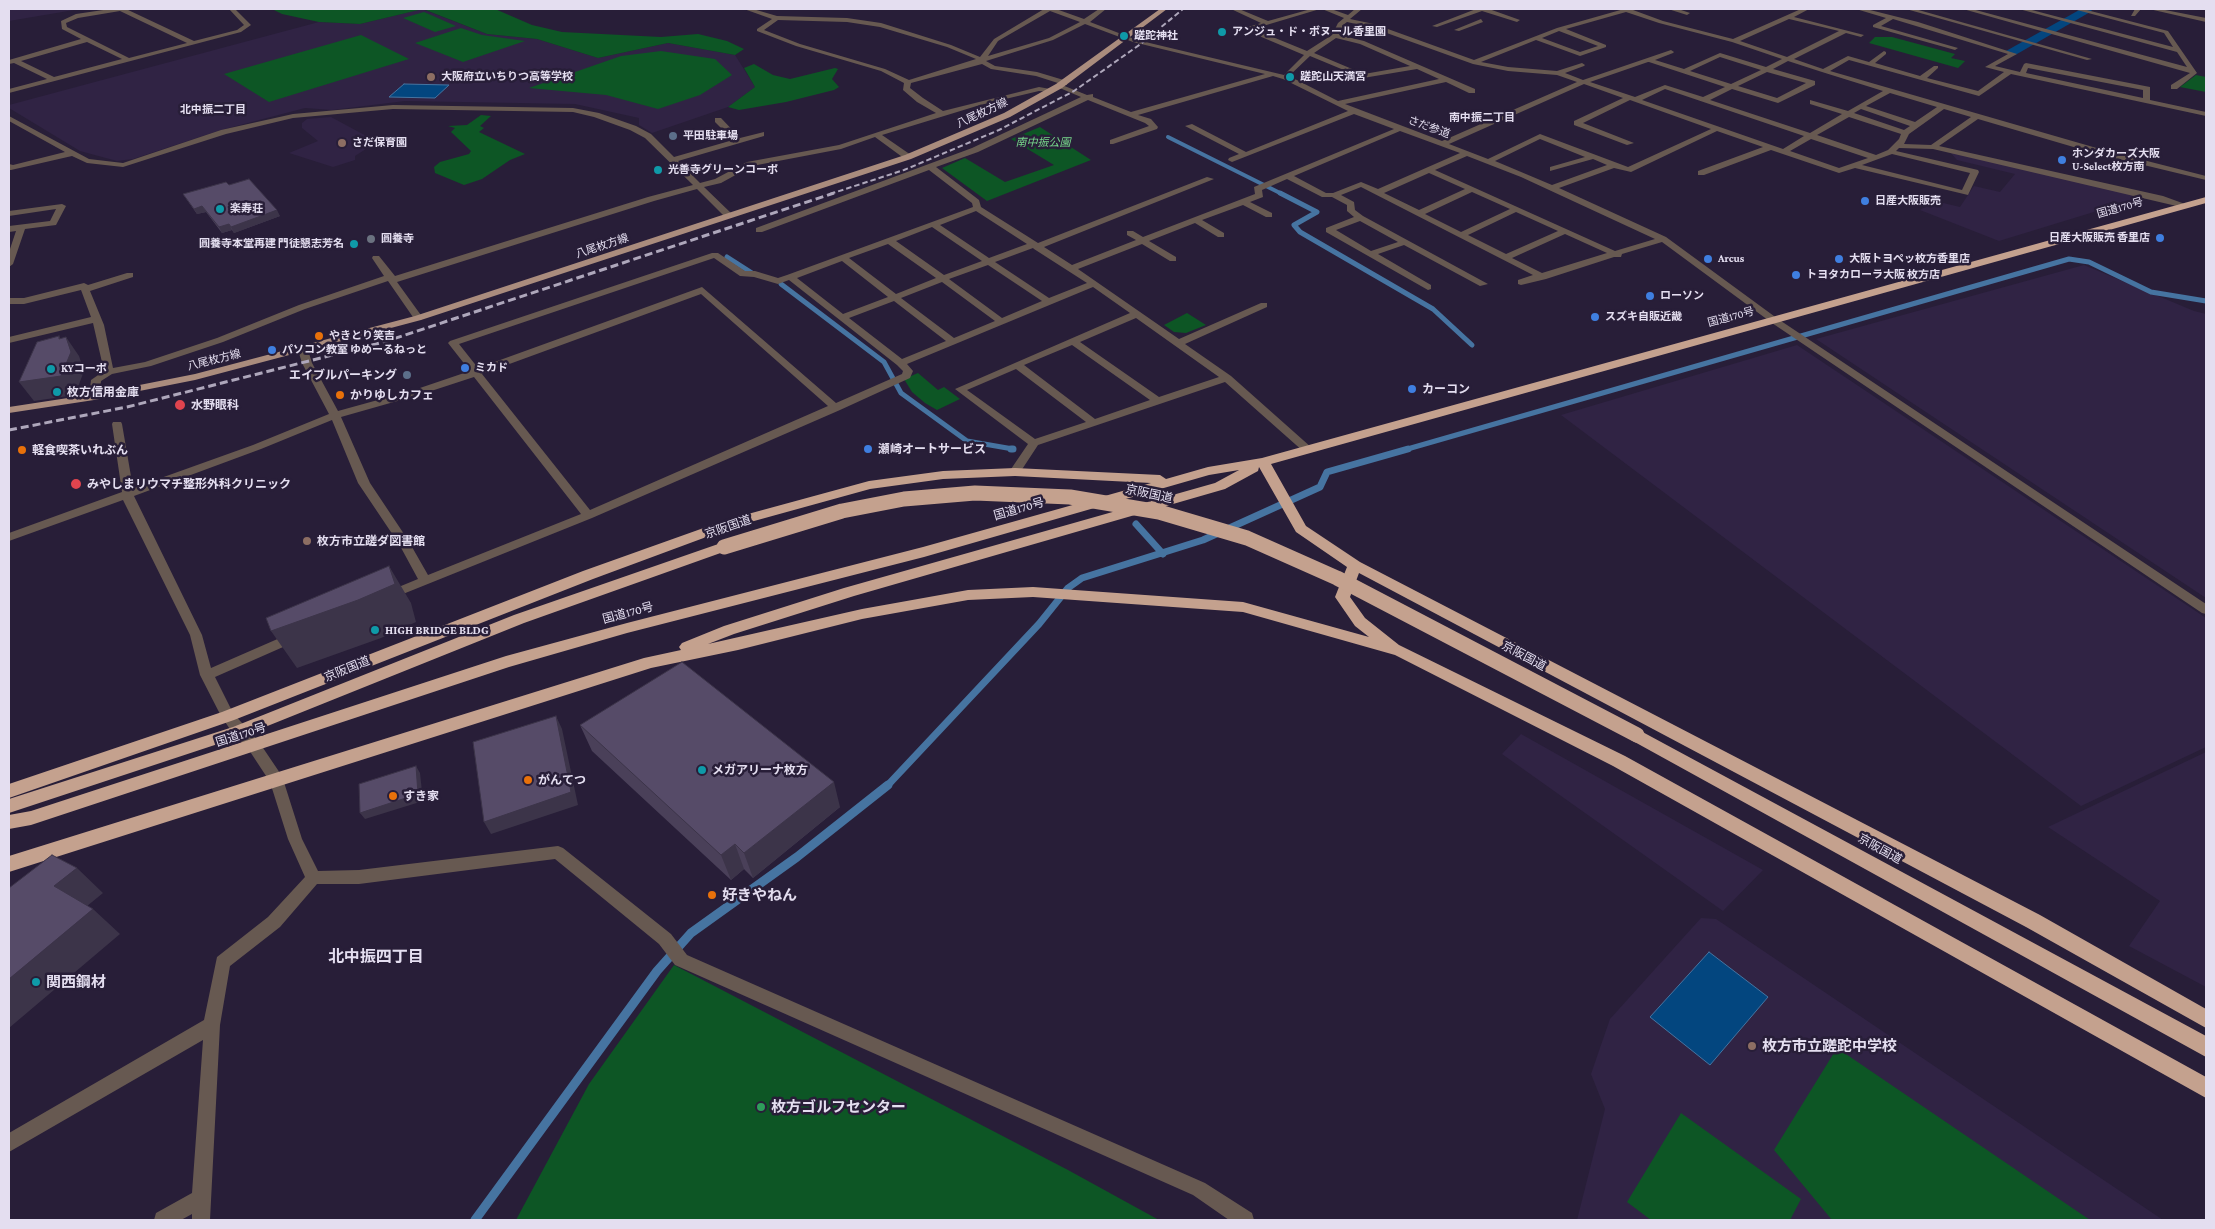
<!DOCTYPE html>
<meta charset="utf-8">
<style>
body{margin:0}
#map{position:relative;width:2215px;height:1229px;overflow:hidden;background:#281e38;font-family:"Crimson Pro",serif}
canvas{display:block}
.frame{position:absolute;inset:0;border:10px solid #e4def0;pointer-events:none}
</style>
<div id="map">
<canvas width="2215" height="1229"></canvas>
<div class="frame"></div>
</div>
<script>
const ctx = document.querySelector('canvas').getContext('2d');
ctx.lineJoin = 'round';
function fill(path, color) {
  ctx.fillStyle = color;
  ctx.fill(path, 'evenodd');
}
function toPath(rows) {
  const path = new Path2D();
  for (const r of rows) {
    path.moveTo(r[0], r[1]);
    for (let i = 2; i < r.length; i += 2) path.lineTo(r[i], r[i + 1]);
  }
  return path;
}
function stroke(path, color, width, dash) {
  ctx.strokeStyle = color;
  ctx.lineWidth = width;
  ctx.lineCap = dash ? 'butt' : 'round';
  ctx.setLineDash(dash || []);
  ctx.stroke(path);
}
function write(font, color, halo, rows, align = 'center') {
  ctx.font = font + ' "Crimson Pro","Noto Sans JP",serif';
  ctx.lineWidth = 5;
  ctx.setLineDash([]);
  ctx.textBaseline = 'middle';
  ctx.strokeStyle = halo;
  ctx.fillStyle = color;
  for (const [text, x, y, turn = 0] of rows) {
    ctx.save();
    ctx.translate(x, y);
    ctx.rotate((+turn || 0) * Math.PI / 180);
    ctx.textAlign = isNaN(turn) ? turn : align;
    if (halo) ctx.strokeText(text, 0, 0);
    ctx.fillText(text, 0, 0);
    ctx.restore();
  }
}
const built = toPath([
 [9,9,80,9,9,21],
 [422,9,487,34,537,39,598,58,668,43,735,55,755,87,728,107,652,133,639,125,639,118,575,104,405,101,332,110,305,108,221,130,133,159,117,161,80,151,9,108,9,105,319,22,360,24],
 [331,117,370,138,372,145,355,156,355,160,333,167,289,153,318,141,302,128,302,123,307,119],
 [1950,152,2146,196,1999,241,1920,210,1935,201,1960,207,1974,186,2000,192,2015,174,1957,160],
 [2084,265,2194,311,2206,314,2206,598,1816,339],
 [1797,345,2206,618,2206,747,2081,806,1561,415],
 [1521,734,1763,870,1723,911,1502,754],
 [2206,752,2206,987,2129,946,2160,901,2048,827],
 [1701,918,1716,919,2163,1220,1577,1220,1605,1109,1591,1074,1610,1019]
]);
const green = toPath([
 [272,9,495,9,532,25,562,32,661,37,698,34,727,41,744,49,735,55,668,43,598,58,537,39,487,34,423,9,360,24,319,22,282,14],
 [424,12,456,26,435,32,403,18],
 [461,28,482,35,525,41,463,62,415,43],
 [361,35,409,59,269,102,224,74],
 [1875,37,1892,37,1955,54,1951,58,1965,61,1958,68,1869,43],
 [661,51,715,59,732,75,700,95,658,109,606,95,529,88,621,56],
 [754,64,773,75,790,79,835,68,838,69,832,79,839,87,834,90,786,102,739,110,728,107,755,87,744,68],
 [2196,75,2206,77,2206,92,2180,87],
 [481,115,491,116,480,126,484,128,479,132,525,154,510,160,482,179,464,185,435,173,434,167,440,162,469,154,471,151,451,132,455,128,448,126,467,125],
 [1040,127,1091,160,987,201,942,168,965,158,1005,182,1054,165,1011,139],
 [1187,313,1206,325,1186,333,1174,332,1164,325],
 [918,373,938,390,944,387,960,399,937,410,925,403,912,392,904,379],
 [674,965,1068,1170,1159,1220,516,1220,589,1084],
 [1837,1048,2090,1220,1832,1220,1774,1150],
 [1681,1113,1801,1199,1790,1220,1651,1220,1627,1202]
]);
const water = toPath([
 [404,84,449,85,435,98,389,97,404,84],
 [1709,952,1768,997,1710,1065,1650,1017,1709,952]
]);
const streamFar3 = toPath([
 [1168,137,1282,194]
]);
const streamFar2 = toPath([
 [1280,193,1317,212,1294,225,1300,232,1433,309,1472,345],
 [727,257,752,273],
 [781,284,884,362,901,393,967,441,1013,449],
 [1404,450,2069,259,2089,262,2151,292,2206,301]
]);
const streamFar1 = toPath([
 [1011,449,1013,449],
 [1136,524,1163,554],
 [887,786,1039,624,1068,588,1082,578,1203,540,1320,487,1327,472,1408,449]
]);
const stream = toPath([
 [475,1220,657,971,691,933,797,857,888,785]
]);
const canal = toPath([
 [2081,9,2090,9,2092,11,2017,54,2012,55,2006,51,2081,9]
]);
const minor = toPath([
 [110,9,126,9,194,41,237,30,244,25,229,9,235,9,251,25,241,32,9,93,9,89,47,79,14,63,9,64,9,60,81,39,62,29,61,21,76,14,110,9],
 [120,11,187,43,129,58,67,27,66,23,78,18,120,11],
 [87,42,122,59,54,77,21,61,87,42],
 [744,9,753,9,777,16,847,18,881,23,951,45,980,57,994,39,1044,9,1056,9,1084,19,1099,9,1106,9,1090,22,1137,40,1284,75,1304,55,1245,30,1245,28,1261,23,1231,9,1239,9,1268,21,1311,9,1320,9,1253,29,1307,51,1332,35,1338,23,1344,18,1322,9,1331,9,1348,15,1355,9,1362,9,1350,19,1374,24,1474,60,1557,28,1624,9,1634,9,1633,10,1663,21,1733,39,1801,9,1809,9,1794,17,1864,35,1861,37,1846,33,1794,59,1823,69,1848,56,1869,62,1884,51,1886,52,1886,54,1875,63,1920,76,1934,66,1938,66,1938,68,1927,78,1978,91,2004,72,1985,67,2008,54,1893,19,1881,26,1958,48,1955,50,1873,27,1873,25,1886,18,1856,9,1866,9,1918,22,2017,54,1995,66,2020,72,2024,64,2026,63,2150,87,2150,100,2206,112,2206,116,2011,74,1979,96,1849,60,1830,71,2100,149,2206,176,2206,180,2094,153,1978,119,1939,146,2163,196,2185,204,2185,208,1933,149,1899,148,1896,151,1978,170,1979,172,1968,195,1855,168,1839,173,1771,150,1704,175,1698,175,1698,171,1763,147,1717,131,1631,172,1614,168,1559,188,1666,237,1778,319,2206,604,2206,614,2202,613,1772,323,1662,242,1622,254,1621,257,1614,257,1546,279,1521,285,1518,284,1518,280,1533,275,1361,187,1341,195,1354,202,1355,210,1363,216,1488,284,1480,286,1404,245,1378,254,1431,285,1431,289,1428,290,1326,232,1326,228,1354,217,1347,211,1347,205,1332,197,1322,197,1287,179,1262,190,1263,197,1250,202,1272,213,1272,217,1266,217,1243,205,1202,220,1224,233,1224,237,1218,237,1195,223,1149,241,1176,257,1176,261,1170,261,1142,244,1078,269,1179,339,1261,303,1267,303,1267,307,1185,344,1231,376,1312,448,1313,450,1312,452,1304,452,1225,382,1038,445,1019,474,1011,474,1009,472,1028,444,955,389,1130,313,1093,287,907,364,913,371,910,378,840,410,592,518,388,600,382,596,384,593,418,579,399,544,358,483,332,420,261,449,134,496,202,635,211,668,289,634,299,634,300,637,299,640,215,677,233,713,259,742,282,776,302,839,318,871,359,870,558,846,563,848,671,934,687,955,1205,1183,1252,1213,1254,1220,1229,1220,1193,1195,675,965,659,944,555,859,359,884,317,884,280,927,230,966,220,1025,210,1220,192,1220,192,1214,181,1220,154,1220,156,1213,192,1193,203,1040,9,1152,9,1133,204,1020,217,957,268,917,305,877,288,839,270,782,249,750,234,735,221,716,200,675,190,635,123,500,9,541,9,533,122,492,112,424,113,422,121,422,122,424,133,488,253,445,329,414,302,363,298,350,300,348,306,348,308,350,312,363,338,411,414,390,470,371,448,343,450,341,712,253,718,253,745,271,755,271,778,278,787,275,973,207,972,203,929,170,762,232,756,232,756,228,972,148,1081,97,1055,86,1061,84,1036,76,991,69,982,64,911,83,910,88,923,98,943,111,1039,87,1056,90,1052,92,1039,91,980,105,882,135,911,155,911,159,905,159,875,137,841,149,752,166,721,183,704,187,732,214,732,218,726,218,697,189,654,201,397,282,423,318,421,320,415,320,388,281,305,309,223,342,151,366,112,374,101,381,99,397,94,400,89,397,91,380,104,371,93,323,9,343,9,337,91,317,81,290,24,304,9,304,9,298,24,298,84,283,88,285,127,273,133,273,133,277,90,291,104,325,113,368,145,362,217,338,299,305,384,276,372,258,373,256,379,256,395,276,648,197,693,185,645,138,630,130,594,117,573,112,393,109,293,118,226,134,123,167,87,163,72,156,11,170,9,170,9,164,13,165,65,152,9,121,9,116,89,159,123,163,221,130,293,114,393,105,573,108,599,113,636,126,651,134,674,157,733,140,715,122,715,118,721,118,740,138,764,132,764,136,678,161,700,183,715,179,747,162,839,145,936,113,917,102,903,90,904,83,881,71,796,46,757,31,757,29,772,19,744,9],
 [1050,11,1080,22,1049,38,988,56,998,41,1050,11],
 [1626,12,1659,23,1732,42,1782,59,1766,67,1720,53,1684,69,1655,60,1673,53,1674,52,1671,50,1583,80,1565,73,1584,66,1585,65,1582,63,1557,71,1508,67,1481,62,1536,40,1580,56,1606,47,1606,45,1566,29,1626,12],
 [1789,19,1839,31,1787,57,1740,41,1789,19],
 [778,20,847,22,880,27,947,47,976,59,909,80,885,69,800,44,764,30,778,20],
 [1347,22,1370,27,1473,64,1508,71,1557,75,1577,82,1442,141,1345,104,1446,82,1469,93,1475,93,1475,89,1364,41,1339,35,1343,25,1347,22],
 [1085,24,1133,42,1265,74,1131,112,1093,97,1093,94,1087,95,1062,85,1067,85,1067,81,1037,72,995,66,986,61,1053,40,1085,24],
 [1559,31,1598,46,1580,52,1542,38,1559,31],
 [1336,38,1360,44,1410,66,1364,74,1314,53,1336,38],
 [1310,56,1363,78,1417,69,1439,79,1338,101,1289,76,1310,56],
 [1720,57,1761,70,1731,84,1690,71,1720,57],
 [1788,61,1822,72,1883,91,1848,111,1810,100,1810,104,1842,114,1810,133,1710,100,1732,89,1778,103,1815,85,1815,81,1773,69,1788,61],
 [1648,62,1649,62,1725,87,1703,97,1665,85,1635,97,1590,82,1648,62],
 [2028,68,2143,90,2143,98,2026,73,2028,68],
 [1767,72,1806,83,1777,98,1738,86,1767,72],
 [1273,76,1283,79,1348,111,1246,152,1192,124,1185,126,1239,154,1229,158,1228,160,1232,162,1354,114,1394,129,1254,187,1255,194,1143,237,1133,231,1127,231,1127,235,1136,240,1072,265,1044,247,1214,179,1207,177,1038,243,981,207,979,200,936,167,978,152,1088,100,1145,123,1149,126,1110,140,1110,144,1113,144,1157,129,1158,127,1151,119,1138,115,1273,76],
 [1584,84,1623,98,1574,121,1574,125,1627,145,1634,143,1583,123,1630,100,1711,129,1628,167,1540,134,1488,159,1449,144,1584,84],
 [1665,89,1804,136,1783,149,1642,100,1665,89],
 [1890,93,1937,107,1915,122,1866,106,1890,93],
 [1861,109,1910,126,1904,130,1854,113,1861,109],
 [1944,109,1971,117,1931,145,1904,144,1909,134,1944,109],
 [1849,117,1901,134,1899,139,1888,150,1876,155,1817,135,1849,117],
 [1400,131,1460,153,1378,189,1361,182,1333,193,1326,193,1294,176,1400,131],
 [1540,139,1585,157,1550,167,1550,171,1593,159,1607,165,1552,185,1495,161,1540,139],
 [1811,139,1868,158,1839,168,1790,151,1811,139],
 [1892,154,1970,173,1962,190,1862,165,1892,154],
 [1467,156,1521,177,1655,239,1615,251,1435,170,1467,156],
 [1429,173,1465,189,1419,210,1384,193,1429,173],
 [1472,192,1510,209,1461,232,1425,214,1472,192],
 [976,211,1027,244,989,258,940,225,976,211],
 [1516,212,1558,231,1506,254,1468,235,1516,212],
 [1360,221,1398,242,1371,251,1336,230,1360,221],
 [932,227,982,261,944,275,896,241,932,227],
 [1565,234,1607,253,1542,273,1512,258,1565,234],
 [888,244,936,278,896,294,849,258,888,244],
 [1033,248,1034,249,1087,283,1049,298,995,262,1033,248],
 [714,258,740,276,754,277,778,284,789,280,897,365,903,371,902,374,836,403,702,287,478,368,459,344,714,258],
 [842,261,888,297,843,314,797,278,842,261],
 [988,265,1042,301,1002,318,949,279,988,265],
 [942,282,995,321,954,338,901,298,942,282],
 [701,294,828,406,590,510,482,374,701,294],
 [894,301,946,341,902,359,849,318,894,301],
 [1136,318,1219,377,1159,397,1080,342,1136,318],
 [1072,345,1150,400,1095,419,1024,365,1072,345],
 [1016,369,1086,422,1035,439,967,390,1016,369],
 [474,377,581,514,428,575,408,540,370,483,341,417,422,394,474,377],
 [1476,9,1489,9,1520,20,1517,22,1482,11,1437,27,1432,26,1476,9],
 [1668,9,1678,9,1690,13,1687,15,1668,9],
 [1906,9,1915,9,2092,59,2087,60,1906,9],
 [1963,9,1972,9,2187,67,2177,52,2019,9,2028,9,2173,47,2164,33,2073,9,2083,9,2168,31,2197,73,2177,89,2171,89,2171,85,2190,73,1963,9],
 [2135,9,2141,9,2135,16,2131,16,2135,9],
 [2149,9,2160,9,2206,18,2206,22,2149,9],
 [1481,19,1483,22,1459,31,1454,30,1481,19],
 [62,204,66,206,56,225,25,229,13,264,9,267,9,252,16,231,9,232,9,226,50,221,56,209,9,216,9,211,62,204]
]);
const major = toPath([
 [1160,9,1167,9,1062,88,1010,117,911,159,421,320,195,380,94,400,9,413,9,407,94,394,195,374,415,316,905,155,1004,113,1056,84,1160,9]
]);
const highway = toPath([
 [2206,197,2206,203,1271,464,1306,526,1360,562,2040,915,2206,1009,2206,1028,2026,927,1359,573,1350,597,1365,618,1399,645,1625,756,2206,1077,2206,1098,1613,766,1395,655,1243,612,1033,597,968,600,862,619,738,650,651,668,9,872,9,856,644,658,681,650,679,647,682,643,724,626,844,588,1215,483,1239,470,1209,475,924,557,627,633,509,667,31,825,9,829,9,815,31,811,506,656,627,623,923,547,1151,483,1015,476,943,479,870,489,736,526,593,579,234,720,9,798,9,784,222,712,583,571,726,520,869,481,943,471,1015,468,1160,475,1166,479,1208,467,1262,458,2206,197],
 [1259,467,1296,532,1347,567,1335,597,1355,626,1369,637,1243,602,1033,587,968,590,862,609,708,644,734,634,854,596,1225,489,1258,471,1259,467],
 [724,542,731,547,729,550,524,623,245,735,9,813,9,799,233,727,514,615,724,542],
 [1637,729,2206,1036,2206,1057,1631,740,1629,735,1631,730,1637,729]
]);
const railFar1 = toPath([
 [830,194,904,170,999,130,1074,91,1142,43,1183,9]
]);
const rail = toPath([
 [9,430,127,407,384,342,834,193]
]);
const highwayBridge = toPath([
 [724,547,842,511,904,499,975,493,1070,497,1159,512,1247,538,1337,578,1637,735]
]);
const wall = toPath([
 [229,185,280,216,234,233,232,230,222,233,206,212,197,214,183,194],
 [580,725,840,807,753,878,744,869,731,880,592,751]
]);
const shadedWall = toPath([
 [202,206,206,212,197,214,194,209],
 [277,210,280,216,234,233,231,227],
 [229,224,232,230,222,233,219,227],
 [59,336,71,353,66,337,79,356,84,371,75,395,34,401,19,382],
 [389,566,411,603,416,622,381,638,297,668,271,631],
 [556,716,562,729,578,805,491,834,484,822],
 [416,766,420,773,423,801,365,819,360,813],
 [834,782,840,807,753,878,744,853],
 [735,844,744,869,731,880,721,855],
 [77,868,103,893,81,911,54,886],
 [93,909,120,934,9,1028,9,979]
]);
const building = toPath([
 [249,179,277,210,231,227,229,224,219,227,202,206,194,209,183,194,226,182,229,185,249,179],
 [59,336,59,339,66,337,71,352,61,376,19,382,37,342,59,336],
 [389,566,395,584,358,600,271,631,266,618,389,566],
 [682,662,834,782,744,853,735,844,721,855,580,725,682,662],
 [556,716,571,792,484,822,473,742,556,716],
 [416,766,418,794,360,813,359,784,416,766],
 [52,855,77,868,54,886,93,909,9,979,9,888,52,855]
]);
const markers = [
 [1222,32,5,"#0f9aa8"],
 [1124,36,5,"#0f9aa8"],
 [431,77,5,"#8d6e63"],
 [1290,77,5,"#0f9aa8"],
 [673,136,5,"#5c6f8a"],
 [342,143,5,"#8d6e63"],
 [2062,160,5,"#3f7fe0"],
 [658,170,5,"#0f9aa8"],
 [1865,201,5,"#3f7fe0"],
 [220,209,5,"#0f9aa8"],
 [2160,238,5,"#3f7fe0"],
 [371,239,5,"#6b7280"],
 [354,244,5,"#0f9aa8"],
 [1708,259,5,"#3f7fe0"],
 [1839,259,5,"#3f7fe0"],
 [1796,275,5,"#3f7fe0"],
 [1650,296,5,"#3f7fe0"],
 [1595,317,5,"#3f7fe0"],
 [319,336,5,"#e8710a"],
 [272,350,5,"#3f7fe0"],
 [465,368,5,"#3f7fe0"],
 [51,369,5,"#0f9aa8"],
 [407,375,5,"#5c6f8a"],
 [1412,389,5,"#3f7fe0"],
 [57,392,5,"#0f9aa8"],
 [340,395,5,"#e8710a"],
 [180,405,6,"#e0444e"],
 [868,449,5,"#3f7fe0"],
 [22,450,5,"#e8710a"],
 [76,484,6,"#e0444e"],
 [307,541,5,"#8d6e63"],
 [375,630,5,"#0f9aa8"],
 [702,770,5,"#0f9aa8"],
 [528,780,5,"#e8710a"],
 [393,796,5,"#e8710a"],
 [712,895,5,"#e8710a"],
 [36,982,5,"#0f9aa8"],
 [1752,1046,5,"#8d6e63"],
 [761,1107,5,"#2e9e5b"]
];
const farPoinames = [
 ["アンジュ・ド・ボヌール香里園",1232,32],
 ["蹉跎神社",1134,36],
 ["大阪府立いちりつ高等学校",441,77],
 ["蹉跎山天満宮",1300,77],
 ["平田駐車場",683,136],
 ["さだ保育園",352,143],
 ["ホンダカーズ大阪",2072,154],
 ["U-Select枚方南",2072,167],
 ["光善寺グリーンコーポ",668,170],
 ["日産大阪販売",1875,201],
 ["楽寿荘",230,209],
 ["日産大阪販売 香里店",2150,238,"right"],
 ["圓養寺",381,239],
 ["圓養寺本堂再建 門徒懇志芳名",344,244,"right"],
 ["Arcus",1718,259],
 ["大阪トヨペッ枚方香里店",1849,259],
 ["トヨタカローラ大阪 枚方店",1806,275],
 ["ローソン",1660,296],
 ["スズキ自販近畿",1605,317],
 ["やきとり笑吉",329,336],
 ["パソコン教室 ゆめーるねっと",282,350],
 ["ミカド",475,368],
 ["KYコーポ",61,369]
];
const farNeighbourhoodnames = [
 ["北中振二丁目",213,110],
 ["南中振二丁目",1482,118]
];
const farStreetnames = [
 ["八尾枚方線",982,113,-25],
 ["さだ参道",1429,127,20],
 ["国道170号",2120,208,-16],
 ["八尾枚方線",602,246,-18],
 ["国道170号",1731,317,-15],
 ["八尾枚方線",214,360,-14]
];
const farParknames = [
 ["南中振公園",1043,143]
];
const poiNames = [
 ["エイブルパーキング",397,375,"right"],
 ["カーコン",1422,389],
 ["枚方信用金庫",67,392],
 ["かりゆしカフェ",350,395],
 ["水野眼科",191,405],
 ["瀬崎オートサービス",878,449],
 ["軽食喫茶いれぶん",32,450],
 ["みやしまリウマチ整形外科クリニック",87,484],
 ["枚方市立蹉ダ図書館",317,541],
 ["HIGH BRIDGE BLDG",385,630],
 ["メガアリーナ枚方",712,770],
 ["がんてつ",538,780],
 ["すき家",403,796]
];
const streetNames = [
 ["京阪国道",1149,494,12],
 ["国道170号",1019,509,-16],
 ["京阪国道",728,527,-19],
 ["国道170号",628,613,-15],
 ["京阪国道",1524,656,28],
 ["京阪国道",347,669,-22],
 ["国道170号",241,735,-18],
 ["京阪国道",1880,849,29]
];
const nearPoinames = [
 ["好きやねん",722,895],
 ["関西鋼材",46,982],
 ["枚方市立蹉跎中学校",1762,1046],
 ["枚方ゴルフセンター",771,1107]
];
const nearNeighbourhoodnames = [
 ["北中振四丁目",376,957]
];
fill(built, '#302344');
fill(green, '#0d5625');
fill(water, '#03467f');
stroke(water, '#4674a1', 1);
stroke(streamFar3, '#4674a1', 4);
stroke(streamFar2, '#4674a1', 5);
stroke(streamFar1, '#4674a1', 7);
stroke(stream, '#4674a1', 9);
fill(canal, '#03467f');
fill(minor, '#675951');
fill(major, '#aa8c7d');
fill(highway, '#c4a18e');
stroke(railFar1, '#aea7bb', 2, [5.5, 3]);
stroke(rail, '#aea7bb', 3, [8, 4]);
stroke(highwayBridge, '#c4a18e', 15);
fill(wall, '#4a4059');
fill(shadedWall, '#3c3449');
fill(building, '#564b68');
stroke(building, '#3c3449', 1);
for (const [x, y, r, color] of markers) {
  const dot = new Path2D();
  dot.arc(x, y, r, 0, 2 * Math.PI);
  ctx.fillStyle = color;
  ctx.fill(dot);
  stroke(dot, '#281e38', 2);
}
write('bold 11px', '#e4def0', '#281e38', farPoinames, 'left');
write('bold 11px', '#e4def0', '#281e38', farNeighbourhoodnames);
write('11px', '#e4def0', '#281e38', farStreetnames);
write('italic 11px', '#77d88b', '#281e38', farParknames);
write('bold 12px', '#e4def0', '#281e38', poiNames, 'left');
write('12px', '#e4def0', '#281e38', streetNames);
write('bold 15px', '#e4def0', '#281e38', nearPoinames, 'left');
write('bold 16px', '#e4def0', '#281e38', nearNeighbourhoodnames);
</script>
